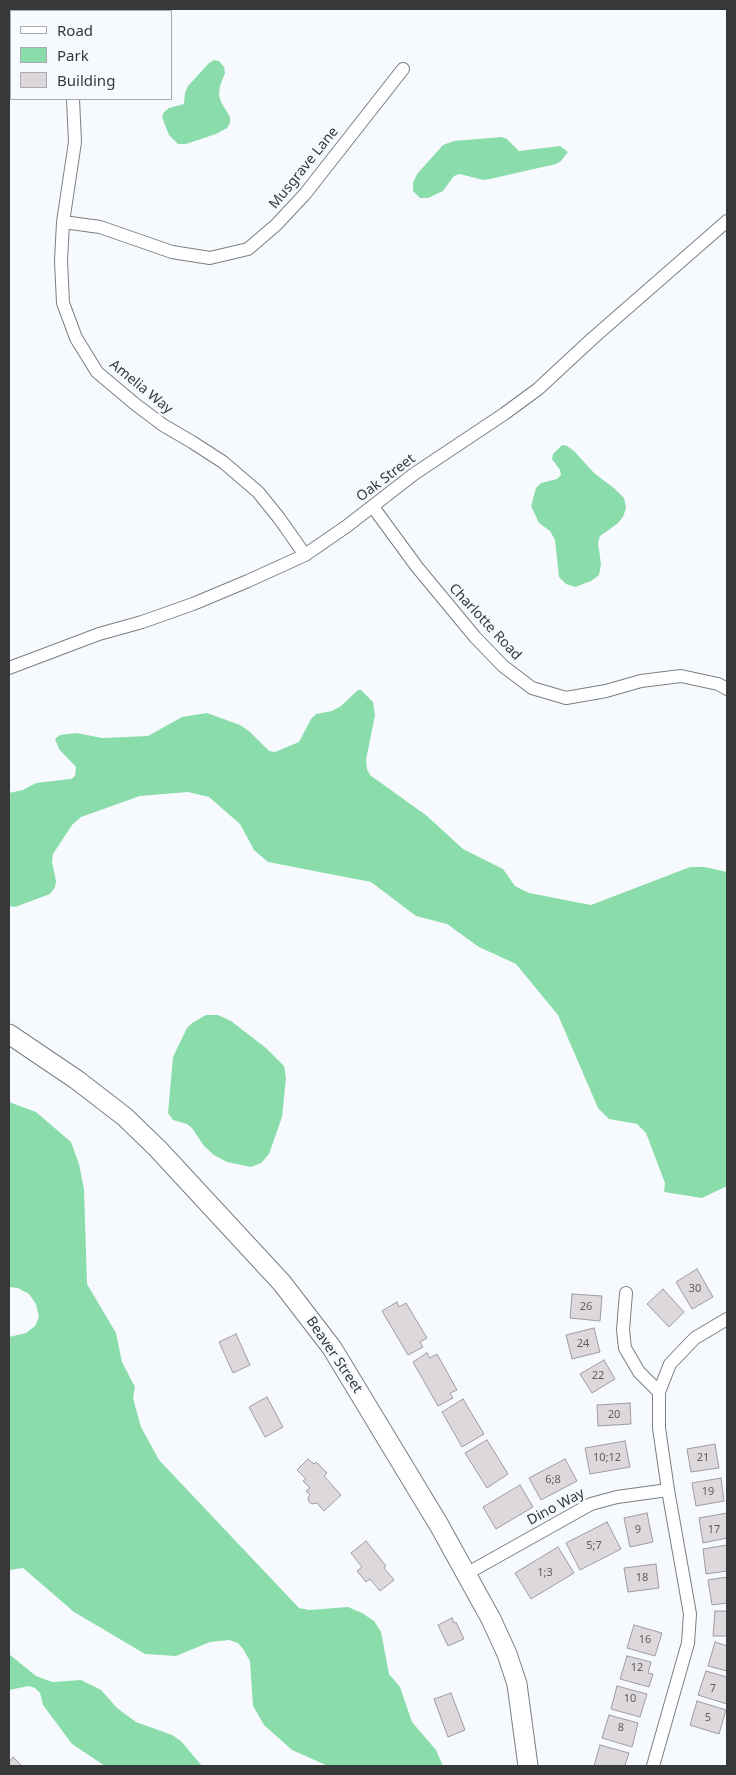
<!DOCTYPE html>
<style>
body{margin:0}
#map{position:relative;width:736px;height:1775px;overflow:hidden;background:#f6fafe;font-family:"Noto Sans",sans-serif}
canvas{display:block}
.frame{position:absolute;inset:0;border:10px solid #363839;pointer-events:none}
.legend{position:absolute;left:10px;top:10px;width:162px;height:90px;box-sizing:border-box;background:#f6fafe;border:1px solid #a9acaf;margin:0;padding:6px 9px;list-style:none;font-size:15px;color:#363839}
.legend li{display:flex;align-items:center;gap:10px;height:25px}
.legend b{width:25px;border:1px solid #a9acaf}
</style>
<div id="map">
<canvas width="736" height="1775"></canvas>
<div class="frame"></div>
<ul class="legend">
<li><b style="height:6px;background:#fff"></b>Road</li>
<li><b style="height:14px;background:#8addaa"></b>Park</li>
<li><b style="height:14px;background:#ddd8db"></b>Building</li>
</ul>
</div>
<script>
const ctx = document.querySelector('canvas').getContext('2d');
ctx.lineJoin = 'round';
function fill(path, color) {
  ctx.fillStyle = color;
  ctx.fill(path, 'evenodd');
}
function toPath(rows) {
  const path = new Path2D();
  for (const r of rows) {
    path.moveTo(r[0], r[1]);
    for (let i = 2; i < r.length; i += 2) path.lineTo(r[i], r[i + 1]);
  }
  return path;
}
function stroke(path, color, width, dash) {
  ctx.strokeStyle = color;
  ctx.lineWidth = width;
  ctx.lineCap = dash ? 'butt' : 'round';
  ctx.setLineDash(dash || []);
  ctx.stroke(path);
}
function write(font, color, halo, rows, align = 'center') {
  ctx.font = font + ' "Noto Sans",sans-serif';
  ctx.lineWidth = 5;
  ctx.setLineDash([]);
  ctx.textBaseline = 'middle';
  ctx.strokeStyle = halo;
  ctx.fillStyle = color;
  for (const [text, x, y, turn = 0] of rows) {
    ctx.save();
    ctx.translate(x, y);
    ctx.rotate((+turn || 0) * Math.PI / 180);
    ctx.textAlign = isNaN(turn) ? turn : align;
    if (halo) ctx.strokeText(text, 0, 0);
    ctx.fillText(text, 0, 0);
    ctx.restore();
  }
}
const green = toPath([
 [214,60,219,61,224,67,225,73,220,86,219,95,221,102,230,117,230,123,227,128,216,134,186,144,178,144,169,135,165,125,162,117,164,112,169,108,184,104,185,93,188,86,209,63],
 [502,137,507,139,519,151,560,146,568,152,561,161,556,164,490,179,483,180,460,174,454,176,443,191,428,198,420,198,413,191,413,183,417,174,443,145,454,141],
 [562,445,567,446,574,451,594,473,615,489,624,498,626,508,623,517,617,524,600,536,598,543,601,564,599,575,591,581,575,587,566,584,559,577,555,540,550,531,539,523,531,506,536,488,541,483,557,479,561,475,560,470,552,459,553,454],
 [358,690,361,690,373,702,375,715,366,760,367,769,370,775,427,816,463,849,503,869,515,886,529,893,591,905,690,867,705,867,727,872,727,1186,702,1198,664,1192,665,1183,646,1133,637,1124,609,1119,598,1108,558,1015,516,964,479,947,447,924,416,916,371,882,268,862,254,850,240,824,209,797,188,792,140,796,81,817,72,825,53,854,52,862,56,881,55,887,50,894,15,907,9,906,9,793,23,790,36,783,71,779,75,776,76,767,59,749,55,739,60,735,77,733,102,738,148,736,182,717,207,713,240,725,249,731,269,751,275,752,299,742,311,719,316,714,332,711,341,706],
 [206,1015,218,1015,231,1021,266,1048,284,1066,286,1078,282,1117,269,1154,261,1163,251,1167,227,1162,214,1155,204,1146,192,1128,187,1124,173,1120,168,1113,173,1057,187,1028,192,1023],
 [9,1102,36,1112,71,1142,79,1164,84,1189,87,1284,116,1333,122,1362,135,1387,133,1398,141,1427,159,1460,299,1608,309,1610,348,1607,362,1613,374,1621,381,1632,389,1674,400,1687,412,1722,436,1750,443,1766,328,1766,292,1750,264,1725,253,1706,250,1661,243,1649,238,1643,229,1640,210,1642,176,1656,145,1654,74,1612,23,1568,9,1570,9,1337,26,1333,35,1326,39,1317,36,1304,29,1294,18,1288,9,1287],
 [9,1654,36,1676,52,1682,81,1680,101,1690,117,1708,136,1722,172,1735,181,1741,202,1766,105,1766,72,1744,43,1705,40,1693,35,1688,29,1686,9,1690]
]);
const building = toPath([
 [697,1269,713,1297,692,1309,676,1282,697,1269],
 [663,1289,684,1312,669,1327,647,1304,663,1289],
 [572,1294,602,1296,600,1321,570,1318,572,1294],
 [397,1302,399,1307,406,1303,427,1338,420,1342,423,1347,408,1355,382,1311,397,1302],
 [594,1328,600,1352,572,1359,566,1335,594,1328],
 [236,1334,250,1365,233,1373,219,1342,236,1334],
 [427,1353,430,1358,437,1354,457,1390,450,1393,453,1398,438,1406,413,1362,427,1353],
 [604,1360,615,1379,592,1393,580,1374,604,1360],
 [267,1397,283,1427,265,1437,249,1407,267,1397],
 [463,1399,484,1434,462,1447,442,1412,463,1399],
 [630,1403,631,1424,598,1426,597,1405,630,1403],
 [487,1440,508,1474,487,1488,465,1453,487,1440],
 [625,1441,630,1467,590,1474,585,1448,625,1441],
 [715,1444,719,1468,691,1472,687,1449,715,1444],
 [308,1459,314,1464,316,1462,327,1473,324,1476,341,1495,324,1511,317,1503,312,1504,309,1502,308,1498,310,1495,306,1491,310,1488,303,1481,306,1479,297,1470,308,1459],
 [565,1459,577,1481,541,1500,529,1478,565,1459],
 [721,1478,724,1501,696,1506,692,1483,721,1478],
 [520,1485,533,1507,496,1529,483,1507,520,1485],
 [647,1513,653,1542,630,1547,624,1518,647,1513],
 [727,1513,727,1538,703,1543,699,1518,727,1513],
 [607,1522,621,1549,580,1570,566,1543,607,1522],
 [366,1541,386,1566,384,1568,394,1580,380,1591,370,1579,366,1582,357,1571,362,1567,351,1553,366,1541],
 [727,1545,727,1571,706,1574,703,1549,727,1545],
 [558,1547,574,1573,531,1599,515,1573,558,1547],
 [656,1564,659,1588,628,1592,624,1568,656,1564],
 [727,1577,727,1603,712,1605,708,1580,727,1577],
 [715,1611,727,1611,727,1636,713,1636,715,1611],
 [452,1618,454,1623,456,1622,464,1639,448,1646,438,1625,452,1618],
 [634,1625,662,1633,655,1656,627,1648,634,1625],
 [715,1642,727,1646,727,1671,708,1666,715,1642],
 [627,1656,651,1662,648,1673,653,1674,649,1687,620,1679,627,1656],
 [706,1671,727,1677,727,1704,698,1695,706,1671],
 [617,1686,647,1694,640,1717,611,1709,617,1686],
 [451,1693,465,1730,448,1737,434,1699,451,1693],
 [697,1701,726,1710,719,1734,690,1725,697,1701],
 [609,1715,638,1723,632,1747,602,1738,609,1715],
 [600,1745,629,1753,625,1765,627,1766,594,1766,600,1745],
 [13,1757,22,1766,9,1766,9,1762,13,1757]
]);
const street = toPath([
 [55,9,56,11],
 [73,99,75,142,63,222,61,261,63,303,76,338,97,372,135,404,163,425,192,442,223,462,258,492,279,518,305,555],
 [63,222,100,227,172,252,210,258,248,249,276,225,305,194,403,69],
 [373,507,417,567,475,637,503,666,532,688,566,698,606,691,641,681,681,676,718,684,727,689],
 [9,668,99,634,142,622,193,604,248,581,305,555,347,526,414,474,504,414,538,389,593,338,727,221],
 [626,1293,623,1330,625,1348,639,1372,659,1392],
 [466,1574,591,1504,617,1497,668,1490],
 [653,1766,688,1643,690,1614,668,1490,659,1428,659,1392,670,1364,695,1338,727,1319]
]);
const secondary = toPath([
 [9,1034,77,1080,125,1117,158,1149,282,1283,332,1348,439,1525,491,1619,507,1654,517,1684,528,1766]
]);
const numberNames = [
 ["30",695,1289],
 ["26",586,1307],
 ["24",583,1344],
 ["22",598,1376],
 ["20",614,1415],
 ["10;12",607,1458],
 ["21",703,1458],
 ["6;8",553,1480],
 ["19",708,1492],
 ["9",638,1530],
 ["17",714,1530],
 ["5;7",594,1546],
 ["1;3",545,1573],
 ["18",642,1578],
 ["16",645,1640],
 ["12",637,1668],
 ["7",713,1689],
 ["10",630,1699],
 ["5",708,1718],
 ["8",621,1728]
];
const streetNames = [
 ["Musgrave Lane",304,168,-51],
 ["Amelia Way",141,387,39],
 ["Oak Street",386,478,-37],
 ["Charlotte Road",485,622,47],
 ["Beaver Street",334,1355,56],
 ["Dino Way",556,1507,-28]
];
fill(green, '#8addaa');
fill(building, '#ddd8db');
stroke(building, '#a09b9f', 1);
stroke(street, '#7b7f83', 14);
stroke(secondary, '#7b7f83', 21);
stroke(street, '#fff', 12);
stroke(secondary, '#fff', 19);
write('11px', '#606062', null, numberNames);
write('14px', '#363839', '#f6fafe', streetNames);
</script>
